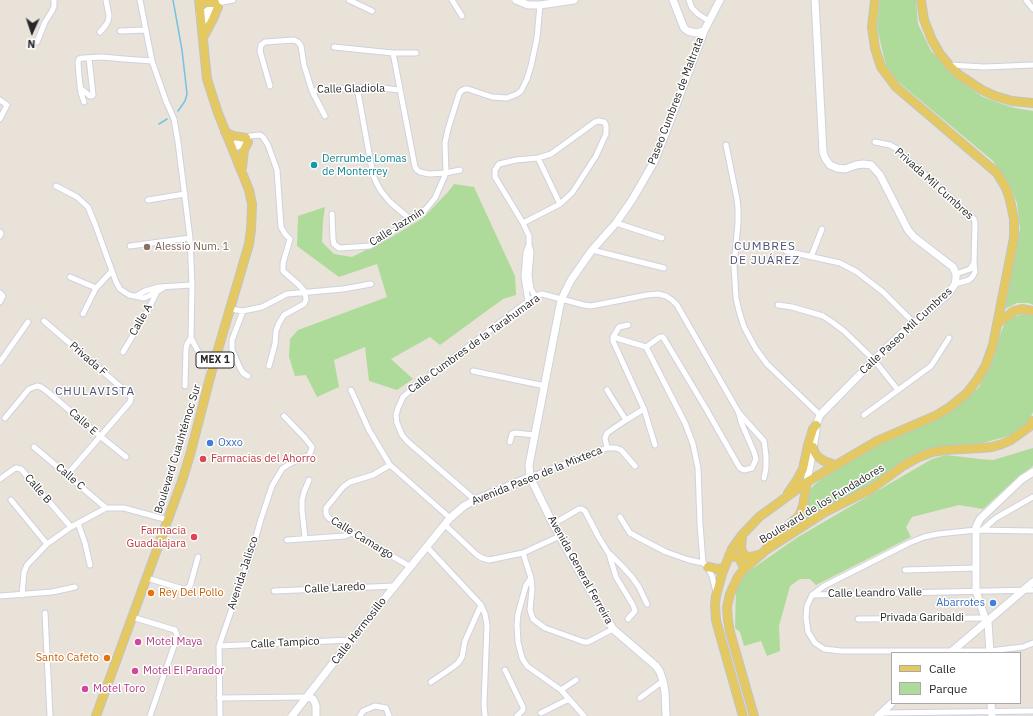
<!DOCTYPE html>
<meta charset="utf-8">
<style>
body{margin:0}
#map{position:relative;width:1033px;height:716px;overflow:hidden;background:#e8e2d9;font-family:"IBM Plex Sans",sans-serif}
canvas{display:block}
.legend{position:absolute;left:891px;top:652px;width:130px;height:52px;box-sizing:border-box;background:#fff;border:1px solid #a9a9a9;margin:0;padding:5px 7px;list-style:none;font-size:12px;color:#272727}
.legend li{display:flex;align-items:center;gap:8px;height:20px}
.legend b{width:20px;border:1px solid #a9a9a9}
.north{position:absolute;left:12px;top:12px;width:40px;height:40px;-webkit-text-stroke:3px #fff;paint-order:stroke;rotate:183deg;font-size:11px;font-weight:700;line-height:16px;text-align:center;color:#272727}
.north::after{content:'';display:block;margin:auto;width:14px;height:18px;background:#272727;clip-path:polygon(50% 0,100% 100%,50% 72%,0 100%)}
</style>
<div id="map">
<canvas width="1033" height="716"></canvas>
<ul class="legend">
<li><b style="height:5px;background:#e4c963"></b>Calle</li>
<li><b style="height:11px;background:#aedb99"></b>Parque</li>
</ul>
<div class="north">N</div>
</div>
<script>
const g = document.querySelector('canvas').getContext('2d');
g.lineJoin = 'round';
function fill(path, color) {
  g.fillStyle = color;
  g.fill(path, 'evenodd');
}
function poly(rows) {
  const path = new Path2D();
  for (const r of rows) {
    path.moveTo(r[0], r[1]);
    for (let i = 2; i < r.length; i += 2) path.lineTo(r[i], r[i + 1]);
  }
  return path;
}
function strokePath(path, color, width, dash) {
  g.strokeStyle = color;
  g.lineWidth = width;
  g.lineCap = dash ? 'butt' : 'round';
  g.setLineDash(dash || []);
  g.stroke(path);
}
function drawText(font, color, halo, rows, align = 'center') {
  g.font = font + ' "IBM Plex Sans",sans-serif';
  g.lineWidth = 3;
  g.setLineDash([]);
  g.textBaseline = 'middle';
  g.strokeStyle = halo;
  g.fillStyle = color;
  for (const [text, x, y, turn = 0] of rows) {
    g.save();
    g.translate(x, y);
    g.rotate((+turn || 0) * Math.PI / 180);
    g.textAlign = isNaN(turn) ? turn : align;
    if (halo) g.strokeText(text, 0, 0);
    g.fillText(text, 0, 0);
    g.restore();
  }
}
fill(poly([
 [880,0,916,0,918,24,931,51,959,80,981,96,996,102,1015,108,1033,111,1033,305,1029,303,1017,303,1005,309,1020,229,1017,203,1011,188,993,161,896,80,886,66,877,28],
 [454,184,474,187,515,276,516,295,503,299,440,345,430,337,391,359,413,379,397,390,369,381,365,347,334,360,339,387,317,397,306,375,295,376,289,357,290,339,298,330,387,297,377,264,339,277,297,246,298,216,325,207,323,221,322,242,334,254,352,257,392,237,423,218,448,192],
 [1023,314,1033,316,1033,412,1030,419,1019,431,1005,437,979,444,961,445,932,449,902,462,857,492,778,538,805,512,808,504,808,493,813,486,819,481,858,455,890,438,946,412,963,402,979,387,994,358,1001,332,1006,321,1016,316],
 [1033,448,1033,466,1019,476,983,509,959,505,912,517,906,527,911,537,816,585,810,579,800,579,790,586,779,626,780,651,767,656,761,641,744,646,740,632,735,628,736,589,746,573,798,537,932,459,946,455,980,459,993,460]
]), '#aedb99');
strokePath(poly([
 [173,0,182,50,187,94,185,101,178,111],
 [159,124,167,119]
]), '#73c3e3', 1.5);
const street = poly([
 [140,0,152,61,166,101,174,119,178,142,190,238,192,285,191,338,204,363,208,367,212,370],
 [349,0,372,11],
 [452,0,462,16],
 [689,0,692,8,698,14,709,21],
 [1026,0,1033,9],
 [217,3,233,0],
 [120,31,146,30],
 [100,32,106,25,108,21,109,16,106,0],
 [37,42,45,22,52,11,54,6,54,0],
 [334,47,393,53,416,53],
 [393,53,415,167,417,170,420,172,429,174,446,173,460,170],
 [950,65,984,67,1033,65],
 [270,86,260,51,261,45,265,42,294,40,298,42,301,46,304,65,312,91,325,116],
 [357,87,373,175,377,184,381,191,390,202,411,220],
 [80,88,90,96,92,96,93,95,89,58],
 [312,91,372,87,400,90],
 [0,100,7,105,0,119],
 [84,102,81,93,79,76,78,62,79,59,83,58,102,57,124,59,152,61],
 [875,142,890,145,897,149,974,219,975,223,974,263,975,272,973,276,969,280,955,284],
 [231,145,250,136,260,135,263,137,268,145,277,170,281,227,285,234,290,239,283,263,283,271,299,285,305,292,306,300,304,304,284,315,279,323,276,331,275,344,269,366],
 [726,145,737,199,738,208,738,223,734,266,736,298,739,311,744,327,756,349,767,364,820,415],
 [233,149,248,142],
 [538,158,560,204],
 [56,186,77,197,88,207,95,224,116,282,120,289,129,295,144,298,151,295,163,288],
 [148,200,185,194],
 [332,214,333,239,334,244,339,248,370,246,419,215,426,209,435,198,446,173,445,143,448,129,459,94,461,91,465,89,468,89,492,97,507,98,517,94,521,91,527,79,531,66,537,38,540,5],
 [523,223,560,204,572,193,596,156,606,134,606,125,604,122,599,121,595,122,551,154,538,158,516,160,499,164,495,170,495,177,523,223,529,236,529,245,531,252,529,275,531,289,535,296],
 [616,223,662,238],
 [0,232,1,233,0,236],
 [130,246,190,238],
 [592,250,664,268],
 [786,251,840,263,857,272,883,292,914,323],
 [811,257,822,229],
 [956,274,970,269,974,263],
 [70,277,96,288],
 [0,293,3,296,0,302],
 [136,296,145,291,159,287,192,285],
 [528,302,524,276,526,252,529,245],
 [778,305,792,307,823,316,832,322,844,331,874,360,898,390],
 [230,309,243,311,262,307,287,294,343,289,371,284],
 [243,311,232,340,232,350,240,368,243,373,248,376],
 [83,314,96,288,112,271],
 [44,321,130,395,131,398,130,402,67,475],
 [613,337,619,327,628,325],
 [646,347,660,337,663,337,705,407,737,463,740,468,744,470,752,468,756,459,754,452,741,422,739,414],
 [123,352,148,310,157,292],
 [0,362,28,322],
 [473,371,545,386],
 [185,386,186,348,187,344,191,338],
 [351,390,369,430,390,465,450,518],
 [607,390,610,395,626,420],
 [864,415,931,366,949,338],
 [5,418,29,389,37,386,41,387,49,393,100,436,126,457],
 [510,442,512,434,515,433,535,435],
 [655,445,651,432,644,409,613,341,613,337,646,347,685,423,693,444,698,468,700,524,703,563],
 [34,447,106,508],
 [607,448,605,438,607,433,626,420,644,409],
 [390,465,373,475,350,482,343,487,326,508,326,513,327,516,330,519,352,533,411,567],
 [530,477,607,448,616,448,621,450,635,466],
 [0,479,14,469,16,468,21,469,71,527],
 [11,500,47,544],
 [475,500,407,441,402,435,397,423,396,415,398,408,403,397,412,389,535,296,542,294,584,305,591,306,647,295,658,294,666,296,672,300,677,305,739,413,764,441,766,456,766,468,764,478],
 [620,517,630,533,641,539,666,552,689,560,703,563,708,567,712,576,716,592],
 [78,523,85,543,90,565],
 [444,524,477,555,482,558,489,560,523,553,560,536],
 [553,524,579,509,582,509,585,511,598,536,609,554,616,577,633,605,635,611,628,619],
 [982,530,996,518,1033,497],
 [1033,531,976,530,938,534,924,537,909,543,824,586,812,595,807,606,806,617,808,632,815,643,824,649,841,651,990,651,1023,647,1033,643],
 [305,538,302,510,302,500,304,492,309,480],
 [287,540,345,536,352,533],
 [427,547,481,605,485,614,487,625,484,705,485,716],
 [523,553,531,578,532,589,530,610,533,619,545,628,584,642,588,642,613,629],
 [610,554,622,566,632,577,639,587,647,604],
 [905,570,976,568],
 [147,578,183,589,186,589,190,586,198,557],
 [531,578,526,585,518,614,517,625,518,642,522,658,527,666,561,690,584,716],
 [274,591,395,586],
 [22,595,24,572,27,565,47,544,71,527,106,508,124,508,168,520],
 [812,595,1033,590],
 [0,596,52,592,75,587],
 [45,613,50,716],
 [132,617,175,630,177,635,176,640,150,716],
 [858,619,985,618],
 [219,646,351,640],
 [505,670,523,707,523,710,517,716],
 [431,682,453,667,458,663,462,657,465,641,481,605],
 [561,690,576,680],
 [219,698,308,697],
 [640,698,663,681],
 [541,713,569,699],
 [880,713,1033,711],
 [220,716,219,646,251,554,261,519,272,486,282,469,289,464,309,455,311,451,312,447,305,438,284,416],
 [360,716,363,711,375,706,386,708,389,716]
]);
const secondary = poly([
 [516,0,528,5,540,5,574,0],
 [673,0,684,28,688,31,696,33,704,31],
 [200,14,205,13,211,9,215,2],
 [201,22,210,16,215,11,219,3,219,0],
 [807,482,816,431,816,425,820,415,874,360,900,335,948,294,955,284,956,278,956,274,953,267,949,264,914,237,908,230,880,175,871,165,863,164,856,165,845,169,837,168,830,165,825,158,823,152,815,0],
 [950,653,1033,582],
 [990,653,988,622,985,618,976,591,976,527,980,519,1022,479,1033,472],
 [308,697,313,699,315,703,316,706,316,716],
 [991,703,992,716],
 [292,716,351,640,450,518,464,506,475,500,530,477],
 [666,716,665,692,663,681,660,672,656,666,613,629,579,571,553,524,530,477,529,465,561,300,571,280,592,250,616,223,632,200,654,162,666,132,704,31,720,0],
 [878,716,892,703]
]);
const primary = poly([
 [203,0,207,3,215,3],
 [921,0,924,20,932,40,940,54,949,65,959,75,982,90,995,96,1012,101,1033,103],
 [203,38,213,19,218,7],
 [225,132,233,136,246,138],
 [242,168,244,150,248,142],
 [997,324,1014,311,1022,309,1033,311],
 [813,447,814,451,817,456,824,461,835,465],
 [788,493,797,480,803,469,808,445,813,429,816,425],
 [742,536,741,549,744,555,746,556,750,557,758,555],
 [767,547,769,543,776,535,796,519,800,514,803,506,807,482],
 [729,556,737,557,740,559,744,569],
 [708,567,717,569,724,568],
 [96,716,182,481,190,455,212,370,249,244,251,230,252,204,249,190,218,113,207,79,199,0],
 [743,716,720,635,716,620,715,605,716,596,722,574,732,549,742,535,759,517,807,482,877,441,937,415,950,407,966,394,977,380,986,365,993,345,1014,238,1014,219,1010,200,1006,188,997,173,896,87,881,67,875,48,872,27,875,0],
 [754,716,730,632,728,620,727,607,730,594,738,577,744,569,766,550,825,512,871,489,903,466,919,457,932,452,945,450,981,448,992,447,1002,444,1011,440,1029,427,1033,421]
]);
strokePath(street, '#cfd1df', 7);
strokePath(secondary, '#cfd1df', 9);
strokePath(primary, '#c3c3c3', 10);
strokePath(street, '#fff', 5);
strokePath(secondary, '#fff', 7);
strokePath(primary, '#e4c963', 8);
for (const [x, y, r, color] of [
 [314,165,4,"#0f9aa8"],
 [147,247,4,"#8d6e63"],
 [210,443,4,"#3f7fe0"],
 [203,459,4,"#e0444e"],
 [194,537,4,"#e0444e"],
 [151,593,4,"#e8710a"],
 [993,603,4,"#3f7fe0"],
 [138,642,4,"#d1479c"],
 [107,658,4,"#e8710a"],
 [135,671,4,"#d1479c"],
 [85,689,4,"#d1479c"]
]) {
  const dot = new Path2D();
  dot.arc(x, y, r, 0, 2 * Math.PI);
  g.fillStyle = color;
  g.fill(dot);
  strokePath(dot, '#fff', 1.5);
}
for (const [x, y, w] of [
 [215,360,38]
]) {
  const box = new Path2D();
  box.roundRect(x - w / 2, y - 8, w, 16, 3);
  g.fillStyle = '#fff';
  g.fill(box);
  strokePath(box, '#272727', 1);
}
drawText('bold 10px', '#272727', null, [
 ["MEX 1",215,360]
]);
drawText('11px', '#272727', '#fff', [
 ["Calle Gladiola",351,89,-1],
 ["Paseo Cumbres de Maltrata",676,101,-69],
 ["Privada Mil Cumbres",934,184,42],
 ["Calle Jazmín",397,227,-32],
 ["Calle A",141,320,-60],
 ["Calle Paseo Mil Cumbres",906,331,-43],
 ["Calle Cumbres de la Tarahumara",474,344,-36],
 ["Privada F",88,359,41],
 ["Calle E",83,422,41],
 ["Boulevard Cuauhtémoc Sur",178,449,-73],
 ["Avenida Paseo de la Mixteca",537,476,-22],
 ["Calle C",70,477,41],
 ["Calle B",38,489,49],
 ["Boulevard de los Fundadores",822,504,-31],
 ["Calle Camargo",362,538,31],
 ["Avenida General Ferreira",580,570,61],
 ["Avenida Jalisco",243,573,-72],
 ["Calle Laredo",335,588,-3],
 ["Calle Leandro Valle",875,593,-1],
 ["Privada Garibaldi",922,618],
 ["Calle Hermosillo",359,631,-52],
 ["Calle Tampico",285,643,-3]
]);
drawText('11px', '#0d838f', '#fff', [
 ["Derrumbe Lomas",322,159],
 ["de Monterrey",322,172]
], 'left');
drawText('11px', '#785e54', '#fff', [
 ["Alessio Num. 1",155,247]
], 'left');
drawText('11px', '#366cbe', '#fff', [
 ["Oxxo",218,443],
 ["Abarrotes",985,603,"right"]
], 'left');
drawText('11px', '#be3a42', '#fff', [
 ["Farmacias del Ahorro",211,459],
 ["Farmacia",186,531,"right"],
 ["Guadalajara",186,544,"right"]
], 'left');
drawText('11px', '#c56008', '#fff', [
 ["Rey Del Pollo",159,593],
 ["Santo Cafeto",99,658,"right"]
], 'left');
drawText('11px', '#b23c85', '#fff', [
 ["Motel Maya",146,642],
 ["Motel El Parador",143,671],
 ["Motel Toro",93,689]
], 'left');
g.letterSpacing = '1px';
drawText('12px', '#4c5273', '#fff', [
 ["CUMBRES",765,247],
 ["DE JUÁREZ",765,261],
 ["CHULAVISTA",95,392]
]);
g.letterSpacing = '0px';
</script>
